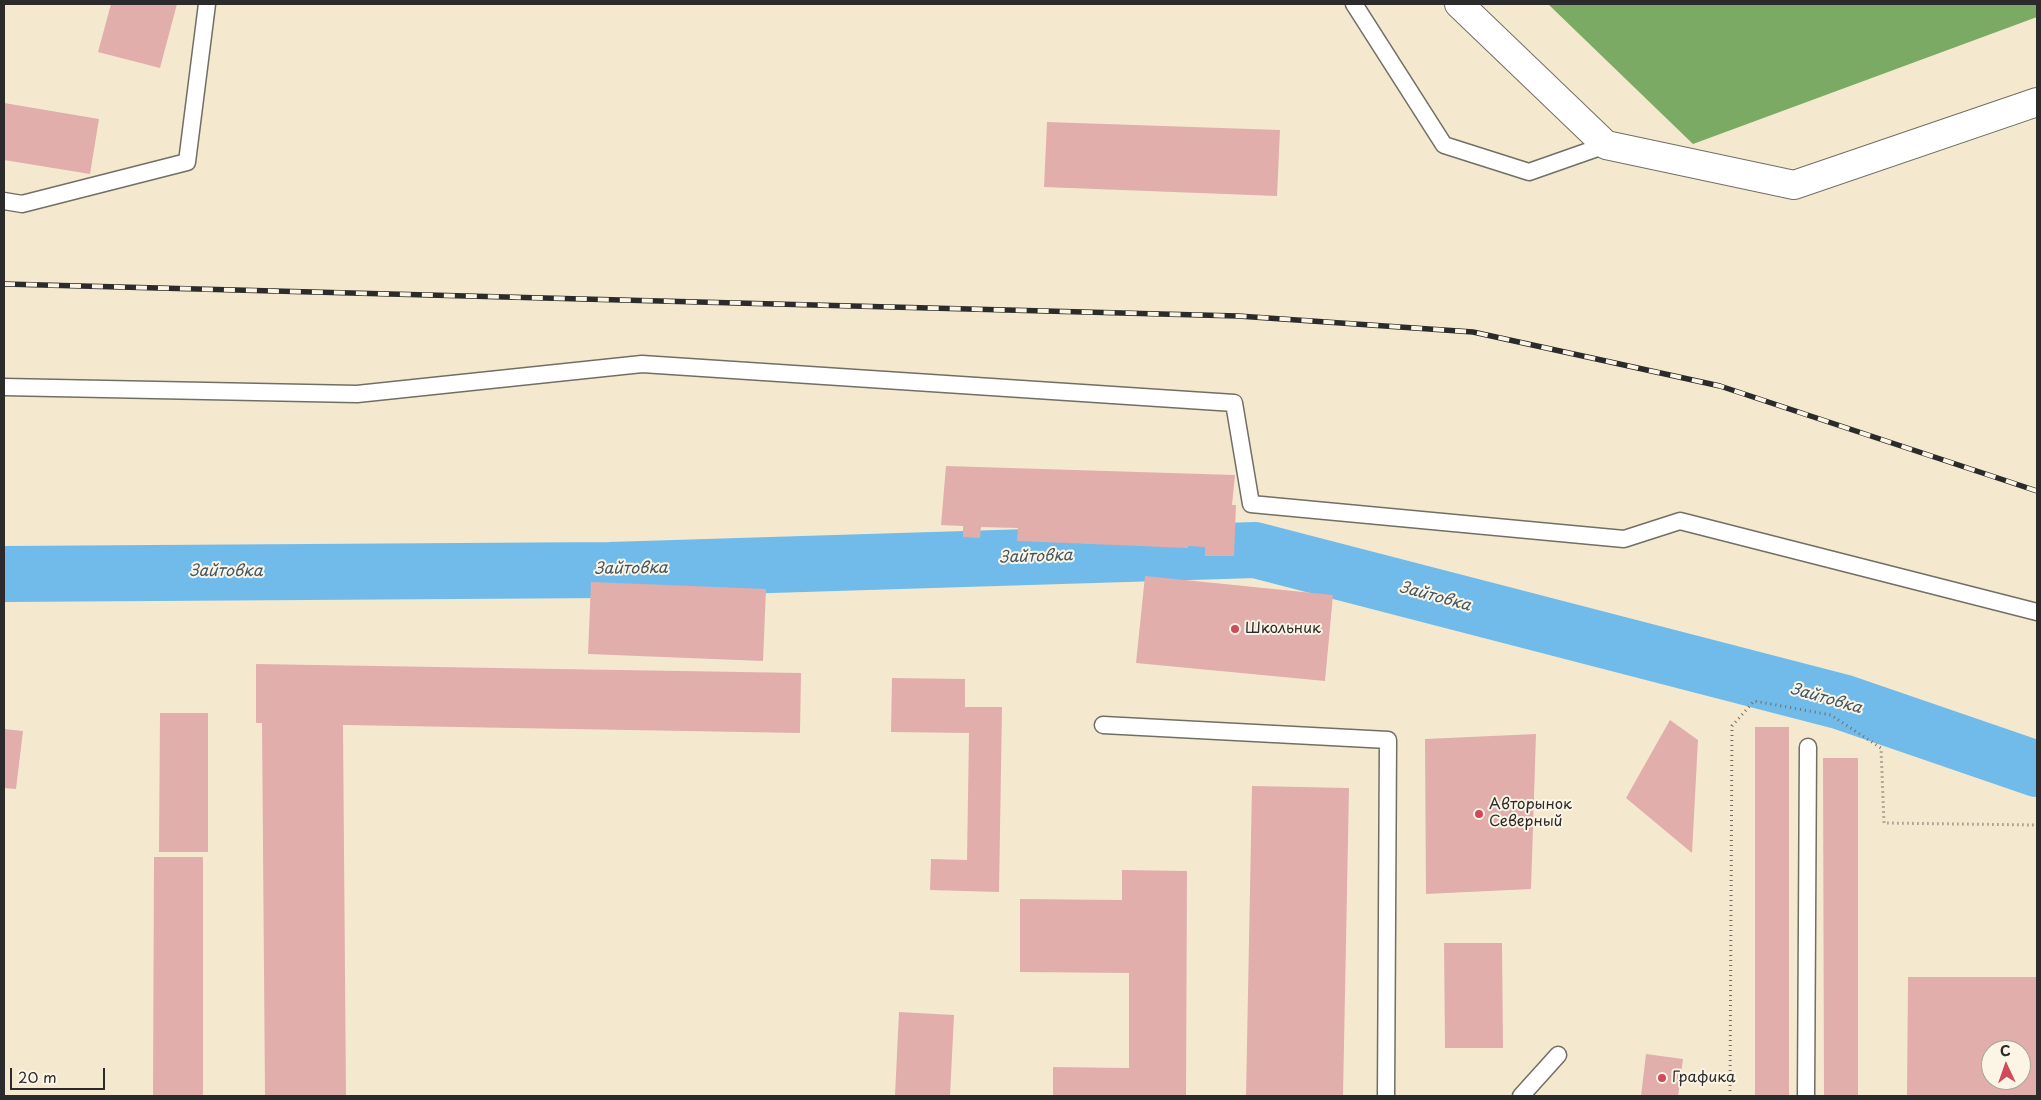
<!DOCTYPE html>
<meta charset="utf-8">
<style>
body{margin:0}
#map{position:relative;width:2041px;height:1100px;overflow:hidden;background:#f4e9cf;font-family:"Playpen Sans",sans-serif}
canvas{display:block}
.frame{position:absolute;inset:0;border:5px solid #2b2b2b;pointer-events:none}
.north{position:absolute;left:1981px;top:1040px;width:50px;height:50px;box-sizing:border-box;background:#fcf5e5;border:1px solid #a8a49b;border-radius:50%;rotate:357deg;font-size:14px;font-weight:700;line-height:20px;text-align:center;color:#2b2b2b}
.north::after{content:'';display:block;margin:auto;width:18px;height:22px;background:#d1495b;clip-path:polygon(50% 0,100% 100%,50% 72%,0 100%)}
.scale{position:absolute;left:10px;top:1068px;width:95px;height:22px;box-sizing:border-box;border:2px solid #2b2b2b;border-top:0;padding-left:6px;font-size:15px;line-height:18px;white-space:nowrap;color:#2b2b2b;-webkit-text-stroke:4px #fcf5e5;paint-order:stroke}
</style>
<div id="map">
<canvas width="2041" height="1100"></canvas>
<div class="frame"></div>
<div class="north">С</div>
<div class="scale">20 m</div>
</div>
<script>
const g = document.querySelector('canvas').getContext('2d');
g.lineJoin = 'round';
function fill(path, color) {
  g.fillStyle = color;
  g.fill(path, 'evenodd');
}
function poly(rows) {
  const path = new Path2D();
  for (const r of rows) {
    path.moveTo(r[0], r[1]);
    for (let i = 2; i < r.length; i += 2) path.lineTo(r[i], r[i + 1]);
  }
  return path;
}
function strokePath(path, color, width, dash) {
  g.strokeStyle = color;
  g.lineWidth = width;
  g.lineCap = dash ? 'butt' : 'round';
  g.setLineDash(dash || []);
  g.stroke(path);
}
function drawText(font, color, halo, rows, align = 'center') {
  g.font = font + ' "Playpen Sans",sans-serif';
  g.lineWidth = 4;
  g.setLineDash([]);
  g.textBaseline = 'middle';
  g.strokeStyle = halo;
  g.fillStyle = color;
  for (const [text, x, y, turn = 0] of rows) {
    g.save();
    g.translate(x, y);
    g.rotate((+turn || 0) * Math.PI / 180);
    g.textAlign = isNaN(turn) ? turn : align;
    if (halo) g.strokeText(text, 0, 0);
    g.fillText(text, 0, 0);
    g.restore();
  }
}
fill(poly([
 [1548,4,2037,4,2037,17,1693,144]
]), '#7aaa64');
strokePath(poly([
 [4,574,610,570,1255,550,1842,702,2037,769]
]), '#71bbea', 56);
fill(poly([
 [111,4,177,4,160,68,98,52],
 [4,103,99,119,90,174,4,160],
 [1047,122,1280,130,1277,196,1044,187],
 [946,466,1235,475,1232,505,1236,505,1234,556,1205,556,1205,547,1188,546,1188,548,1017,541,1018,528,981,527,980,538,963,537,963,526,941,525],
 [1145,576,1333,595,1325,681,1136,663],
 [591,582,766,589,763,661,588,654],
 [256,664,801,673,800,733,343,725,346,1096,265,1096,262,723,256,723],
 [892,678,965,679,965,707,1002,707,999,892,930,890,931,859,967,860,969,733,891,732],
 [160,713,208,713,208,852,159,852],
 [1670,720,1698,740,1692,853,1626,798],
 [1755,727,1789,727,1789,1096,1755,1096],
 [4,729,23,731,16,789,4,788],
 [1536,734,1531,889,1426,894,1425,739],
 [1823,758,1858,758,1858,1096,1824,1096],
 [1252,786,1349,788,1343,1096,1246,1096],
 [154,857,203,857,203,1096,153,1096],
 [1122,870,1187,871,1186,1096,1053,1096,1053,1067,1129,1068,1129,973,1020,972,1020,899,1122,900],
 [1444,943,1502,943,1503,1048,1445,1048],
 [1908,977,2037,977,2037,1096,1907,1096],
 [1991,1050,2021,1050,2021,1080,1991,1080],
 [899,1012,954,1015,950,1096,895,1096],
 [1646,1054,1683,1059,1678,1096,1641,1096]
]), '#e1aeac');
const service = poly([
 [1354,4,1444,145,1529,172,1606,145],
 [4,201,22,204,187,162,207,4],
 [4,387,357,394,642,364,1234,403,1251,504,1624,539,1680,521,2037,612],
 [1103,725,1388,740,1386,1096],
 [1521,1096,1558,1055],
 [1806,1096,1808,747]
]);
const minor = poly([
 [1459,4,1606,145,1794,185,2037,102]
]);
strokePath(service, '#716e64', 19);
strokePath(minor, '#716e64', 30);
strokePath(poly([
 [1730,1096,1732,726,1754,701,1831,715,1881,748,1884,823,2037,825]
]), '#716e64', 3, [1, 4]);
strokePath(service, '#fff', 16);
strokePath(minor, '#fff', 28);
const rail = poly([
 [4,284,1238,316,1473,332,1720,386,2037,491]
]);
strokePath(rail, '#2b2b2b', 5.5);
strokePath(rail, '#fcf5e5', 4, [11]);
for (const [x, y, r, color] of [
 [1235,629,5,"#d1495b"],
 [1479,814,5,"#d1495b"],
 [1662,1078,5,"#d1495b"]
]) {
  const dot = new Path2D();
  dot.arc(x, y, r, 0, 2 * Math.PI);
  g.fillStyle = color;
  g.fill(dot);
  strokePath(dot, '#fcf5e5', 2);
}
drawText('15px', '#2b2b2b', '#fcf5e5', [
 ["Школьник",1245,629],
 ["Авторынок",1489,805],
 ["Северный",1489,822],
 ["Графика",1672,1078]
], 'left');
drawText('italic 16px', '#405664', '#fcf5e5', [
 ["Зайтовка",1036,557,-2],
 ["Зайтовка",631,569,-1],
 ["Зайтовка",226,572],
 ["Зайтовка",1435,597,15],
 ["Зайтовка",1826,699,16]
]);
</script>
